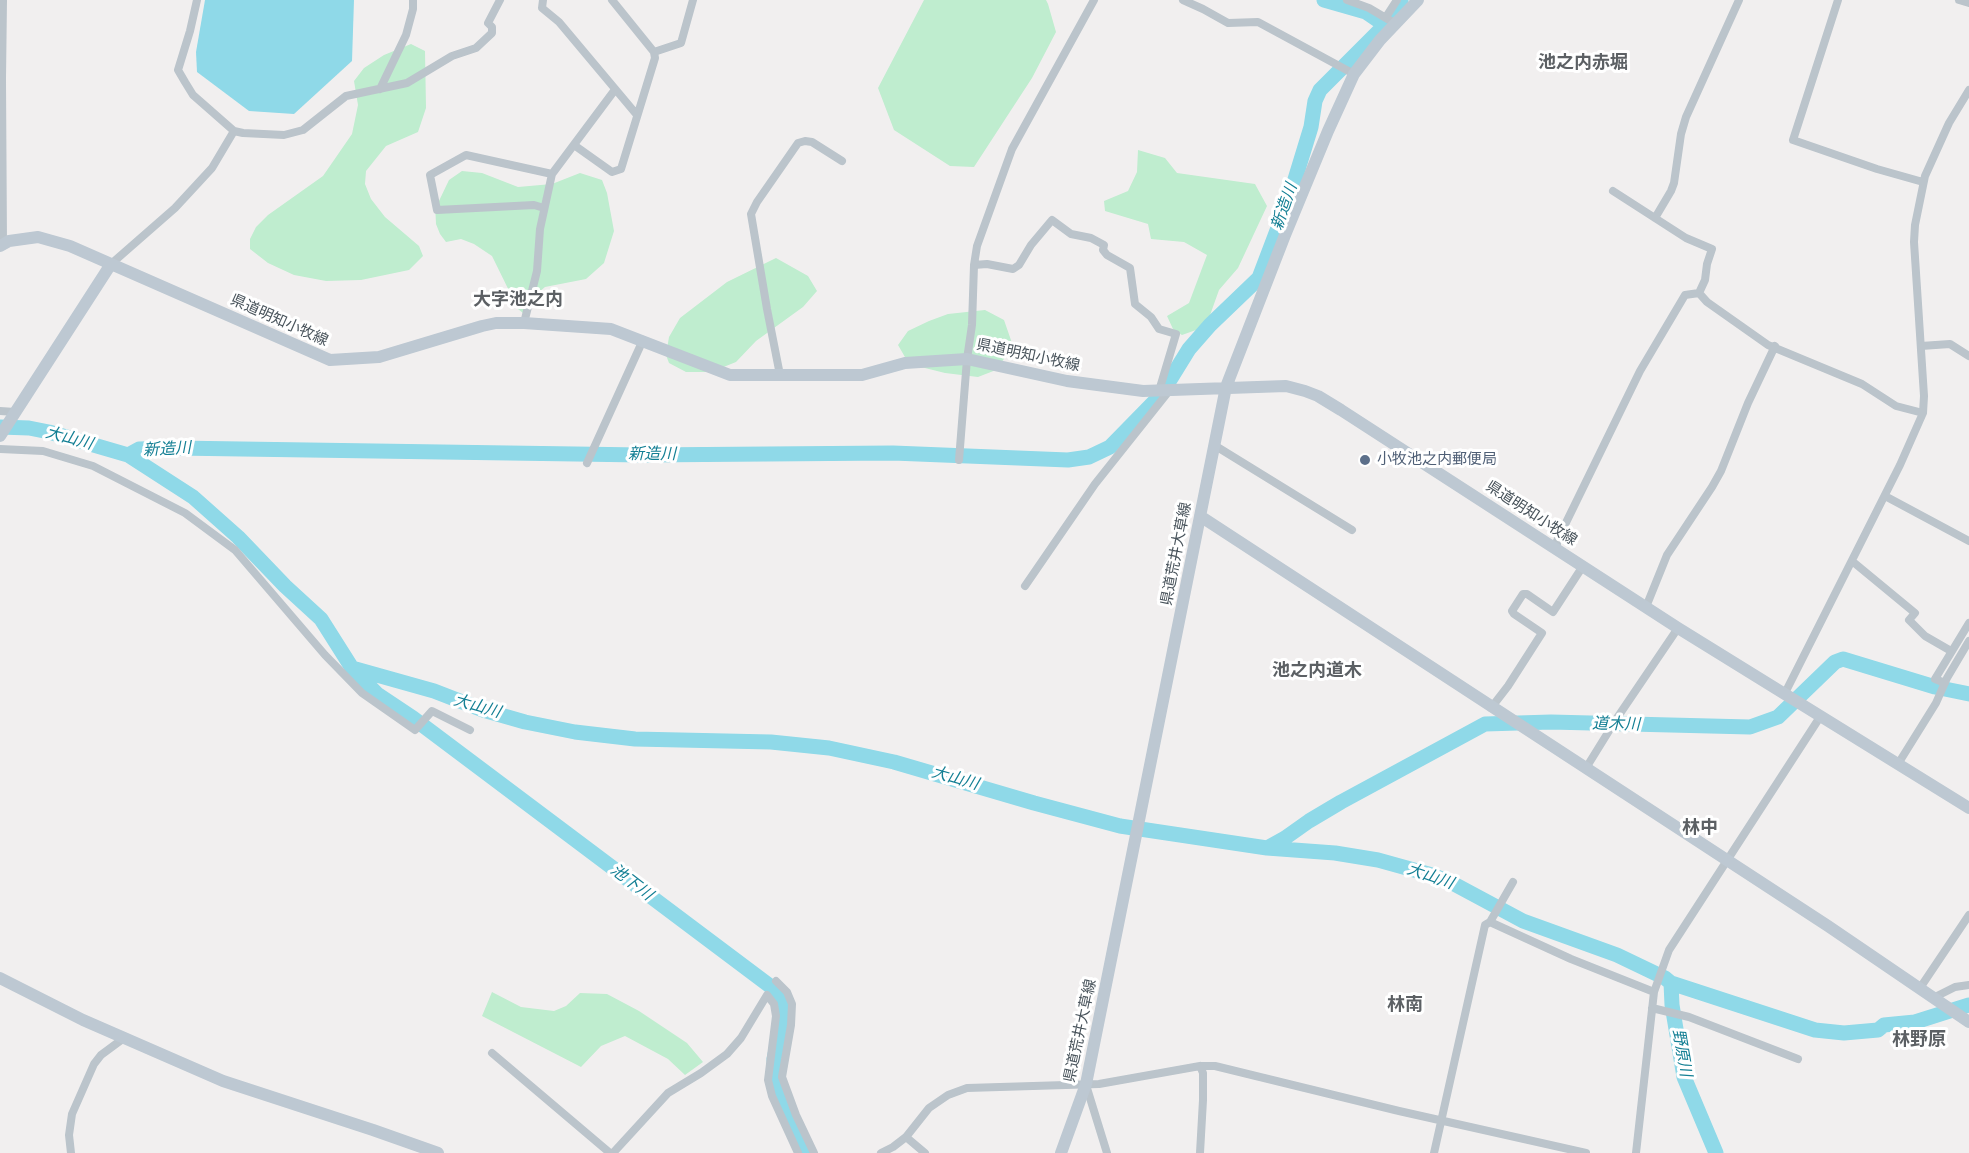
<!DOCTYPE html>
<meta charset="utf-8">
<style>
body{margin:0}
canvas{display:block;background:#f1efef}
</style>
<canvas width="1969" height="1153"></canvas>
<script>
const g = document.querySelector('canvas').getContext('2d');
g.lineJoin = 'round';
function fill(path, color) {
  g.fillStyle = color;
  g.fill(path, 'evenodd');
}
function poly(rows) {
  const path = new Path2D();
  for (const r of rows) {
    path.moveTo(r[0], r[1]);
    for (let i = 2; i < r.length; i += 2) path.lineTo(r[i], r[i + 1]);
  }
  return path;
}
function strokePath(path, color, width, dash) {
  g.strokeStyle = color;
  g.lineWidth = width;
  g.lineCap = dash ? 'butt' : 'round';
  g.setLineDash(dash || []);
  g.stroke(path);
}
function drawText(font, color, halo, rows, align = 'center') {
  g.font = font + ' Poppins,"Noto Sans JP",sans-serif';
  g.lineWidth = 6;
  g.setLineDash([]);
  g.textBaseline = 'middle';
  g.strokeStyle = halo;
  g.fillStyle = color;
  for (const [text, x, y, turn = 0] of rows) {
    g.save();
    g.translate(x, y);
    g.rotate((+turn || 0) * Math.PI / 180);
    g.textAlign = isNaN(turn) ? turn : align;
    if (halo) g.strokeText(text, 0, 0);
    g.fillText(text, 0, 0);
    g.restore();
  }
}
fill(poly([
 [924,0,1046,0,1048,4,1056,32,1032,78,974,167,950,166,894,130,878,88],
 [411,44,425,51,426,108,418,132,386,146,366,171,365,184,371,199,385,217,419,246,423,256,409,270,361,280,326,281,294,275,268,263,250,249,250,239,256,227,268,215,323,176,352,134,358,105,354,81,364,68,384,55],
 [1138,150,1165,158,1177,173,1255,184,1267,206,1238,268,1219,290,1209,318,1196,330,1182,335,1173,329,1167,316,1189,303,1207,255,1184,242,1151,239,1148,224,1105,211,1104,201,1128,191,1137,172],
 [462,171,482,173,518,187,552,184,580,173,602,180,607,193,614,231,604,263,586,279,545,287,532,298,523,313,518,309,492,256,474,244,461,239,446,242,440,234,436,224,435,203,438,203,449,180],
 [776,258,808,276,817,291,803,307,756,341,736,362,711,372,686,372,669,363,666,355,669,337,680,318,727,282],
 [985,310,1004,320,1013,346,996,370,978,377,945,373,909,364,898,345,908,331,929,321,948,314],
 [492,992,521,1007,554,1011,566,1006,580,993,607,994,639,1011,687,1043,703,1062,685,1075,668,1059,625,1036,601,1046,581,1067,482,1016]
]), '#bfedcf');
fill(poly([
 [205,0,354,0,352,61,294,114,249,111,197,72,196,52]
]), '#8fd9e8');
strokePath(poly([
 [1324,0,1366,12,1385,25],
 [1395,13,1401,0],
 [1168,383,1189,349,1210,325,1259,278,1289,199,1311,127,1315,101,1320,90,1385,25],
 [0,427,29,428,49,432,128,455,193,497,238,537,285,586,321,619,352,668,377,694,413,718,778,992,783,1001,784,1016,774,1059,775,1074,779,1093,808,1153],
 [128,455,139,449,175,448,642,455,893,453,1068,460,1089,457,1110,447,1156,400],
 [352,668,434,691,483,710,525,722,575,732,635,739,771,742,829,748,894,762,1034,803,1120,826,1267,848,1335,853,1378,860,1432,875,1454,884,1523,921,1617,955,1665,978,1671,983,1815,1030,1844,1033,1878,1030,1884,1025,1915,1022,1969,1005],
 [1267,848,1285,838,1309,821,1341,802,1485,724,1551,722,1750,727,1778,717,1835,662,1843,659,1935,687,1969,694],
 [1671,983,1672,1005,1684,1077,1716,1153]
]), '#8fd9e8', 15);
strokePath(poly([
 [197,0,190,31,178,70,185,82,193,95,234,131,243,133,284,135,303,130,346,96,407,83,452,56,476,48,492,33,492,27,488,23,500,0],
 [543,0,542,8,559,22,637,115],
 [1183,0,1203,9,1228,23,1258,22,1354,74],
 [1347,0,1369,8,1396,24],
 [1838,0,1793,140,1877,169,1923,182],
 [1959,0,1969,3],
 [1386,17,1397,0],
 [654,52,681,43,693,0],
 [380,89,406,35,413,9,413,0],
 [574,145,612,172,621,169,655,58,654,52,612,0],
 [1613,191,1686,238,1712,249,1707,264,1705,280,1699,293],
 [544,208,534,205,437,210,430,175,466,155,552,174],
 [1655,218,1671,191,1674,183,1681,134,1686,117,1739,0],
 [3,244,2,79,3,0],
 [111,264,175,208,212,168,234,131],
 [974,265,987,264,1013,269,1019,265,1031,245,1052,220,1071,234,1091,238,1104,245,1103,250,1107,255,1130,268,1135,304,1151,317,1159,329,1176,334,1159,391],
 [1699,293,1707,302,1768,345,1862,384,1896,406,1923,413],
 [524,323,537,271,540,229,552,174,614,91],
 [1921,346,1950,344,1969,356],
 [780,375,767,309,751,214,757,202,798,143,805,141,812,142,842,161],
 [0,411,15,412],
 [1214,445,1352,530],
 [0,449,43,451,93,466,185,513,235,550,325,655,362,693,415,730,432,711,470,730],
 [959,460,967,359,972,325,974,265,977,246,1012,149,1094,0],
 [587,463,643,340],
 [1885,496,1969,541],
 [1557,549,1557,541,1640,371,1685,295,1699,293],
 [1852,561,1915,613,1909,620,1925,636,1951,651],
 [1025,586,1095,484,1169,391],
 [1646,607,1667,555,1712,487,1721,471,1748,403,1775,346],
 [1945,683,1935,679,1969,623],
 [1784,695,1900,465,1923,413,1924,396,1914,242,1915,225,1925,176,1949,123,1969,90],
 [1491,708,1508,686,1542,633,1514,614,1512,611,1523,594,1527,594,1553,612,1583,566],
 [1898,764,1936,703,1947,678,1969,641],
 [1586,768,1617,718,1678,628],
 [1490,922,1571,959,1654,992],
 [776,981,787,992,792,1004,791,1025,782,1077,796,1115,814,1153],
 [1920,988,1969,915],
 [1933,998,1955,987,1969,985],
 [1652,1008,1689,1017,1798,1059],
 [492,1053,610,1153],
 [1086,1085,1107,1153],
 [906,1137,925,1153],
 [71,1153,69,1135,72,1114,94,1064,101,1055,124,1038],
 [613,1153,668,1093,701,1073,727,1054,741,1038,767,995,774,1004,776,1016,768,1080,772,1096,798,1153],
 [881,1153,893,1147,906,1137,929,1108,948,1095,967,1088,1099,1084,1200,1066,1215,1066,1399,1111,1586,1153],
 [1200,1153,1203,1100,1203,1073,1200,1066],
 [1434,1153,1485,925,1490,922,1513,882],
 [1636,1153,1654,992,1669,950,1820,717]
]), '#bbc4cb', 8);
strokePath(poly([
 [0,246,9,241,38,237,70,246,330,360,379,357,482,326,496,323,524,323,611,329,730,375,862,375,905,363,967,359,1067,381,1143,391,1286,386,1305,391,1318,396,1341,410,1678,628,1969,808],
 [0,436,111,264],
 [1200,516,1828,926,1969,1022],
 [0,978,83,1020,223,1081,373,1130,438,1153],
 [1061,1153,1086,1084,1226,387,1285,235,1328,131,1354,74,1380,40,1418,0]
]), '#bdc8d2', 12);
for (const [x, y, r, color] of [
 [1365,460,6,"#5c6f8a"]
]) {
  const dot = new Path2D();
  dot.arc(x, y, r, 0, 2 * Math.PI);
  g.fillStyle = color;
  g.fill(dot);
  strokePath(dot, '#fff', 2);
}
drawText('15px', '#48535b', '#fff', [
 ["県道明知小牧線",279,321,24],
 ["県道明知小牧線",1028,356,12],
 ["県道明知小牧線",1531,514,33],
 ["県道荒井大草線",1177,554,-79],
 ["県道荒井大草線",1081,1031,-78]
]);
drawText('15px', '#4e5e75', '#fff', [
 ["小牧池之内郵便局",1377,460]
], 'left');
drawText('italic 16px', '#137f94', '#fff', [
 ["新造川",1285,207,-71],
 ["大山川",69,439,15],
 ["新造川",167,450,-3],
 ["新造川",652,455],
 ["大山川",477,707,16],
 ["道木川",1616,725,1],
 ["大山川",955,779,16],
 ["大山川",1430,877,19],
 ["池下川",631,883,37],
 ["野原川",1681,1053,80]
]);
drawText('bold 18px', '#5c6064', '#fff', [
 ["池之内赤堀",1583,63],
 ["大字池之内",518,300],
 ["池之内道木",1317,671],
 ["林中",1700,828],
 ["林南",1405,1005],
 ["林野原",1919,1040]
]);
</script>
